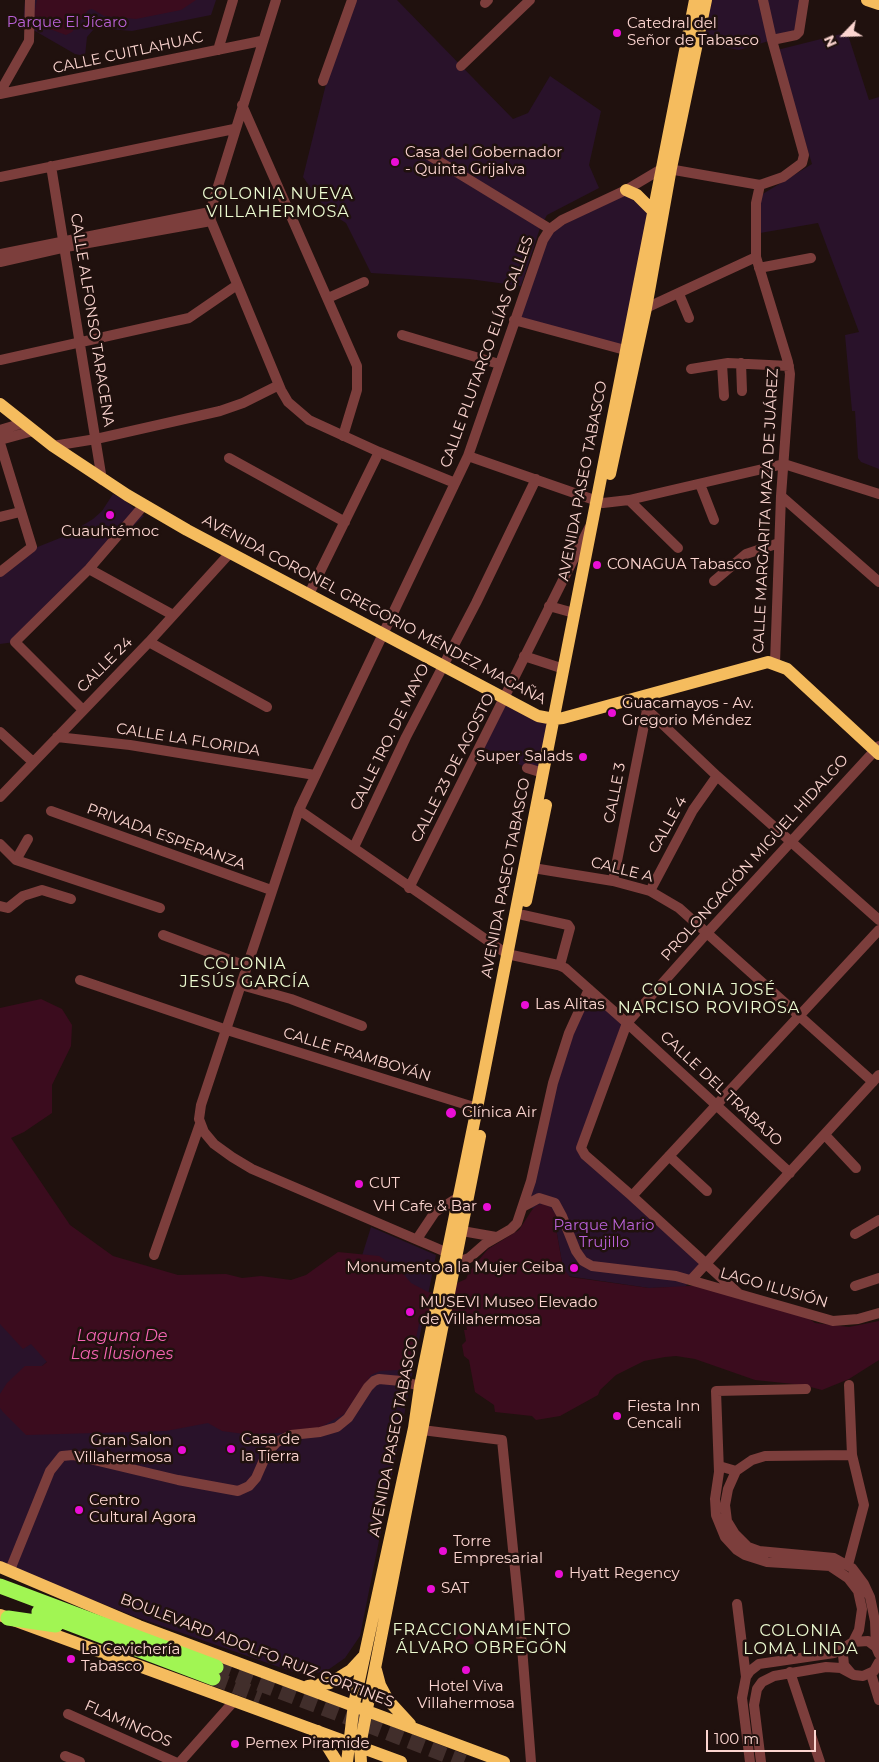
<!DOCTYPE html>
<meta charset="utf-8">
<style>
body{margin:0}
#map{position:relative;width:879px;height:1762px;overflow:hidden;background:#20110e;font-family:Montserrat,sans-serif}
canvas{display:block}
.north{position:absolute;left:819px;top:10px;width:50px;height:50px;-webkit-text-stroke:4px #20110e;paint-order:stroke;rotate:246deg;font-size:14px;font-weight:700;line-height:20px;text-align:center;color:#fcd5d0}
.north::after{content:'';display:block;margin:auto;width:18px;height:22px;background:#fcd5d0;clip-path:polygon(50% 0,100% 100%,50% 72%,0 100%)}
.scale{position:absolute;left:706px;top:1730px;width:110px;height:22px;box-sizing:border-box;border:2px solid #fcd5d0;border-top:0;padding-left:6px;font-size:15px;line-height:18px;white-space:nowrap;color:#fcd5d0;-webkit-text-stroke:4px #20110e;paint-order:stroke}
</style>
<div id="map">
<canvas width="879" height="1762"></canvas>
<div class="north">N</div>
<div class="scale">100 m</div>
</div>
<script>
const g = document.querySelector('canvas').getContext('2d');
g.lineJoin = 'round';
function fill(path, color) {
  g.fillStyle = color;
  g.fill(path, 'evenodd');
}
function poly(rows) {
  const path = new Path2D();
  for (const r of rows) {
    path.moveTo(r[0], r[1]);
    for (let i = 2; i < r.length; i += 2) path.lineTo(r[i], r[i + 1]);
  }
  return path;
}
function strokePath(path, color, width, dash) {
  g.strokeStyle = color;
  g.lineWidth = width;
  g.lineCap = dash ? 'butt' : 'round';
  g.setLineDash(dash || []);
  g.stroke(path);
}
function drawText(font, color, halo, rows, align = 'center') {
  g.font = font + ' Montserrat,sans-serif';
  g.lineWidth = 5;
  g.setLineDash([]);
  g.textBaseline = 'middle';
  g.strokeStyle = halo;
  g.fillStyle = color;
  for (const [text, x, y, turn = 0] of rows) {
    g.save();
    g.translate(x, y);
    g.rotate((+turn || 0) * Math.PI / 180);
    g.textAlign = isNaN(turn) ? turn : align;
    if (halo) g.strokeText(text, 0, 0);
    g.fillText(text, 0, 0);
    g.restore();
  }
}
fill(poly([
 [25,0,216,0,211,15,201,17,132,31,97,28,93,30,87,37,85,56,75,54,23,24],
 [355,0,397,0,513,119,528,113,550,76,601,111,589,165,599,188,547,215,540,228,521,286,469,279,371,273,346,223,327,211,303,177,326,84],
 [706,0,804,0,800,28,772,40,739,50,697,42],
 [845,33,846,37,849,38,869,100,879,97,879,469,861,462,858,458,855,411,852,411,845,335,859,332,818,223,760,233,761,195,812,164,777,50],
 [626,190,654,212,625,350,514,320,547,234],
 [113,494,123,499,144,516,77,579,15,642,0,644,0,572,30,550,65,536,93,519,102,511],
 [505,698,553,727,543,773,527,768,480,746],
 [589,989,627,1023,581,1148,707,1263,685,1287,649,1288,567,1276,563,1268,555,1223,534,1209,524,1206,553,1083],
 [371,1227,436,1255,360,1636,345,1658,325,1672,299,1674,136,1617,0,1563,0,1407,8,1416,18,1420,361,1259],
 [0,1318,36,1344,50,1359,0,1403]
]), '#29122a');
fill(poly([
 [37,0,196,0,181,10,136,19,104,16,92,9,88,10,72,32,66,35,39,25,34,15],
 [41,999,62,1009,72,1025,71,1046,52,1085,52,1113,24,1132,11,1138,70,1225,113,1256,178,1275,226,1274,242,1278,261,1276,291,1280,306,1275,338,1252,379,1256,400,1270,411,1283,428,1292,435,1293,466,1279,469,1272,488,1249,519,1230,532,1210,537,1205,544,1204,551,1208,557,1217,555,1223,563,1268,570,1277,649,1288,709,1285,795,1308,815,1323,849,1327,879,1321,879,1360,849,1379,822,1390,803,1385,755,1380,695,1359,676,1356,665,1357,644,1361,616,1375,600,1390,598,1395,560,1416,536,1420,532,1416,495,1412,494,1405,475,1392,469,1360,464,1356,462,1345,466,1341,464,1330,467,1330,466,1324,420,1318,411,1364,398,1370,380,1371,371,1375,344,1414,312,1432,244,1434,222,1431,208,1423,166,1431,26,1435,3,1412,0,1408,0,1394,7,1383,25,1366,42,1366,47,1362,31,1344,23,1349,0,1324,0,1008],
 [471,1621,474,1644,457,1646,453,1623]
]), '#3b0c1e');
strokePath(poly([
 [216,1667,464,1762],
 [213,1678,261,1696]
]), '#412e2b', 15, [15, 8]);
strokePath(poly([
 [276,0,210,212,211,221,281,390,288,402,309,420,379,452,455,483],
 [763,0,772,40],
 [485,3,488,0],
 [218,50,233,0],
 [461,66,530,0],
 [323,81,352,0],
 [0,92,29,41,30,0],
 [0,94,261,41],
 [242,105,357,366,357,390,343,436],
 [427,154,550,229],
 [51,166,102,480],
 [0,177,234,129],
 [760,185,756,203,756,257,788,362,790,374,781,496,775,663],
 [0,254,210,212],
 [0,262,66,247,211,221],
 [759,268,811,258],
 [679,294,689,318],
 [328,298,364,282],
 [646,308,756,257],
 [514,320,625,350],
 [402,335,499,364],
 [0,360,189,318,237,285],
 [741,363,742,391],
 [722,364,724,396],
 [691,369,728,363,789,366],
 [0,430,23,423],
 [0,440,33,431],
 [0,443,32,547,0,572],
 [53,446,96,439,220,411,243,403,279,385],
 [468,456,603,503,629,500,784,464,879,494],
 [229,458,345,522],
 [700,484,714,520],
 [781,496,879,582],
 [629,500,678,548],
 [0,517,20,512],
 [89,569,173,615],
 [714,581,746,554,779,543],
 [309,594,379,452],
 [549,606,574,613],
 [149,642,267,707],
 [524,656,564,669],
 [635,698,717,776,879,920],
 [82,709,15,642,89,569,144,505],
 [0,732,33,762],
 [57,737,130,745,315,775],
 [527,768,543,773],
 [0,797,149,642,230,553],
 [299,810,507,954,558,965,565,968,627,1023,790,1173],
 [51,811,271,890],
 [0,844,16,860,160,908],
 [354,847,406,737,476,603,536,479],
 [16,860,28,839],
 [533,868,613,881,650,891,679,908,873,1082],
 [613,881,647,710],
 [409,888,589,528],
 [650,891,693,810,717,776],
 [0,906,8,908,23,896,42,890,71,899],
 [523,915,568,925,570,928,560,965],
 [163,935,246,966],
 [80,980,227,1030,477,1108],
 [241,985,291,999,362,1026],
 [825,1135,856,1168],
 [669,1156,707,1191],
 [632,1196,879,930],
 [524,1206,539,1198,555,1203,562,1216,576,1251,583,1261,592,1266,676,1276,833,1321,858,1319,879,1313],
 [462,1231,496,1237],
 [855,1234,879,1220],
 [417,1239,435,1212,459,1197],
 [448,1253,252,1169,232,1157,214,1144,204,1132,199,1119,201,1105,299,810,468,456,543,240,550,229,562,220,626,190,663,168,760,185,783,177,802,163,804,155,772,40,796,35,799,32,804,0],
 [154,1255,200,1124],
 [456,1263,469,1258,485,1244,511,1229,517,1223,531,1181,553,1083,569,1033,589,989],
 [691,1280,879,1075],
 [855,1286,879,1278],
 [739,1294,632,1196,585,1155,581,1148,627,1023,707,933,879,746],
 [806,1389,716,1391,719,1472,715,1499,716,1515,725,1537,737,1550,745,1555,767,1562,830,1566,848,1578,858,1591,862,1609,859,1630,853,1642],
 [414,1429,502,1440,519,1609,531,1762],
 [719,1466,736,1471,752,1460,765,1456,852,1455],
 [736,1471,728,1489,725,1505,727,1521,735,1534,748,1547,759,1551,834,1558,852,1568,864,1584,870,1597,875,1621,876,1647],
 [848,1565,864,1505,852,1455,849,1385],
 [10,1570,50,1471,62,1456,73,1455,178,1480,238,1491,249,1486,256,1478,267,1453,277,1442,291,1435,320,1432,337,1427,348,1418,368,1387,374,1381,379,1379,401,1381,420,1386],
 [737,1604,746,1677],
 [790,1672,820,1762],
 [850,1672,844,1665,843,1655,847,1646,853,1642,868,1641,876,1647,879,1654],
 [871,1674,879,1700],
 [68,1714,175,1762],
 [65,1756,80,1762],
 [180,1762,235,1700],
 [750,1762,742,1698,746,1677,750,1671,759,1664,834,1653,847,1646],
 [761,1762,754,1705,757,1689,762,1682,774,1676,826,1667,841,1668,854,1675,863,1676,874,1671,879,1662]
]), '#7c3e3c', 10);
strokePath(poly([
 [867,0,879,4],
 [626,190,637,195,654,212],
 [0,404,53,446,127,495,187,530,538,716,554,719,563,718,768,662,787,669,879,754],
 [610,474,646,308,671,168,706,0],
 [526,901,546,805],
 [0,1567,139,1626,504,1762],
 [0,1615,401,1762],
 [376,1670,380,1685,388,1700,410,1724],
 [308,1686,330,1683,351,1670,363,1657],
 [318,1731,337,1762],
 [347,1762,354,1704,414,1428,420,1386,477,1108,695,0],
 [361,1762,360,1746,367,1709,480,1136]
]), '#f5bc5e', 12);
strokePath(poly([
 [0,1586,216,1667],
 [39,1612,213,1678],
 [8,1618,56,1625]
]), '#a1f553', 15);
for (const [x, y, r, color] of [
 [617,33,5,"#ea0ed6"],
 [395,162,5,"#ea0ed6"],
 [110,515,5,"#ea0ed6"],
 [597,565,5,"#ea0ed6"],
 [612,713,5,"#ea0ed6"],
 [583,757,5,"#ea0ed6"],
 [525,1005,5,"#ea0ed6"],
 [451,1113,6,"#ea0ed6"],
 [359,1184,5,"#ea0ed6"],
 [487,1207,5,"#ea0ed6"],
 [574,1268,5,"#ea0ed6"],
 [410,1312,5,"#ea0ed6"],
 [617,1416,5,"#ea0ed6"],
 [231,1449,5,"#ea0ed6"],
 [182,1450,5,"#ea0ed6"],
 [79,1510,5,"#ea0ed6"],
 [443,1551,5,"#ea0ed6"],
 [559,1574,5,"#ea0ed6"],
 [431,1589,5,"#ea0ed6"],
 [71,1659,5,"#ea0ed6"],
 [466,1670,5,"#ea0ed6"],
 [235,1744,5,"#ea0ed6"]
]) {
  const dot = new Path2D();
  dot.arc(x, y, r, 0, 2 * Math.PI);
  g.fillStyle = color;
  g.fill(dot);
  strokePath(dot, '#20110e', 2);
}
drawText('15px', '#b961d7', '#20110e', [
 ["Parque El Jícaro",67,23],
 ["Parque Mario",604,1226],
 ["Trujillo",604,1243]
]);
drawText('15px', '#fcd5d0', '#20110e', [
 ["Catedral del",627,24],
 ["Señor de Tabasco",627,41],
 ["Casa del Gobernador",405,153],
 ["- Quinta Grijalva",405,170],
 ["Cuauhtémoc",110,532,"center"],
 ["CONAGUA Tabasco",607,565],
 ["Guacamayos - Av.",622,704],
 ["Gregorio Méndez",622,721],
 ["Super Salads",573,757,"right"],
 ["Las Alitas",535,1005],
 ["Clínica Air",462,1113],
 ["CUT",369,1184],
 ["VH Cafe & Bar",477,1207,"right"],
 ["Monumento a la Mujer Ceiba",564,1268,"right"],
 ["MUSEVI Museo Elevado",420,1303],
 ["de Villahermosa",420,1320],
 ["Fiesta Inn",627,1407],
 ["Cencali",627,1424],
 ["Casa de",241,1440],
 ["la Tierra",241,1457],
 ["Gran Salon",172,1441,"right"],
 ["Villahermosa",172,1458,"right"],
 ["Centro",89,1501],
 ["Cultural Agora",89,1518],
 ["Torre",453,1542],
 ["Empresarial",453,1559],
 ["Hyatt Regency",569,1574],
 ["SAT",441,1589],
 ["La Cevichería",81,1650],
 ["Tabasco",81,1667],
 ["Hotel Viva",466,1687,"center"],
 ["Villahermosa",466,1704,"center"],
 ["Pemex Piramide",245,1744]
], 'left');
drawText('15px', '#fcd5d0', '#20110e', [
 ["CALLE CUITLAHUAC",128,53,-12],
 ["CALLE ALFONSO TARACENA",92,320,81],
 ["CALLE PLUTARCO ELÍAS CALLES",487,352,-70],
 ["AVENIDA PASEO TABASCO",583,481,-79],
 ["CALLE MARGARITA MAZA DE JUÁREZ",766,511,-87],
 ["AVENIDA CORONEL GREGORIO MÉNDEZ MAGAÑA",374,610,28],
 ["CALLE 24",105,665,-45],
 ["CALLE 1RO. DE MAYO",390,737,-64],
 ["CALLE LA FLORIDA",188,740,9],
 ["CALLE 23 DE AGOSTO",453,768,-63],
 ["CALLE 3",615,793,-79],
 ["CALLE 4",668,825,-61],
 ["PRIVADA ESPERANZA",166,837,20],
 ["PROLONGACIÓN MIGUEL HIDALGO",755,858,-48],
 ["CALLE A",622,870,14],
 ["AVENIDA PASEO TABASCO",506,878,-79],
 ["CALLE FRAMBOYÁN",357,1055,17],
 ["CALLE DEL TRABAJO",721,1089,43],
 ["LAGO ILUSIÓN",774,1288,16],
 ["AVENIDA PASEO TABASCO",394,1437,-79],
 ["BOULEVARD ADOLFO RUIZ CORTINES",257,1651,21],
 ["FLAMINGOS",128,1724,24]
]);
g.letterSpacing = '1px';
drawText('16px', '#edfcd2', '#20110e', [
 ["COLONIA NUEVA",278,194],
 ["VILLAHERMOSA",278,212],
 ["COLONIA",245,964],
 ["JESÚS GARCÍA",245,982],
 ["COLONIA JOSÉ",709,990],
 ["NARCISO ROVIROSA",709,1008],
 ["FRACCIONAMIENTO",482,1630],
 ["ÁLVARO OBREGÓN",482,1648],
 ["COLONIA",801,1631],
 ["LOMA LINDA",801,1649]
]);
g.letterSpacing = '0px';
drawText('italic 16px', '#f665b4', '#20110e', [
 ["Laguna De",122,1336],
 ["Las Ilusiones",122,1354]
]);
</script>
